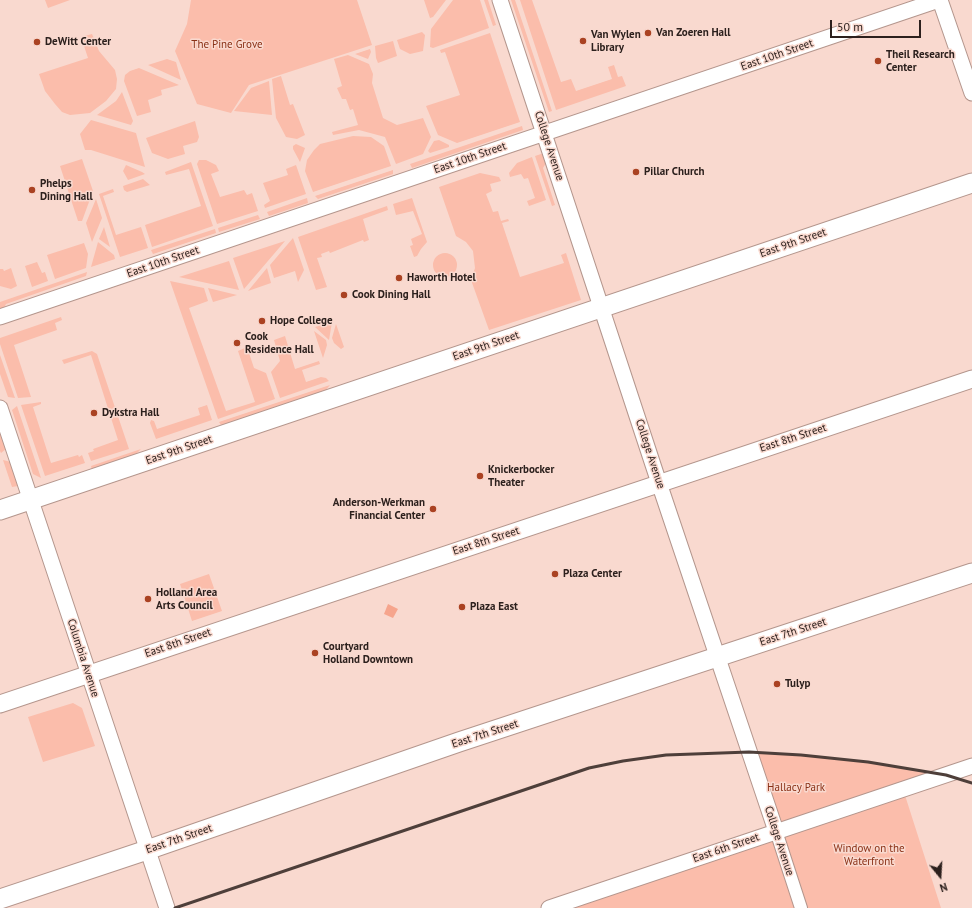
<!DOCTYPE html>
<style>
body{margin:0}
#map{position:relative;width:972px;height:908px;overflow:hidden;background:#f9d9cf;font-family:"PT Sans",sans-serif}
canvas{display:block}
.north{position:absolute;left:920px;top:856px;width:40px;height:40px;-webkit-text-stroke:3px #f9d9cf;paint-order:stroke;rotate:162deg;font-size:11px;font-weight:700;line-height:16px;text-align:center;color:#2c201d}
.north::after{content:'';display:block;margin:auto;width:14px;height:18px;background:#2c201d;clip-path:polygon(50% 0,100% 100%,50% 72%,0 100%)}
.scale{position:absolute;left:830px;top:20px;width:91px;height:18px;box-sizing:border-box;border:2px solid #2c201d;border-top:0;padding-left:5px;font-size:12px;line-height:14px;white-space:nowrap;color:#2c201d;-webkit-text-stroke:3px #f9d9cf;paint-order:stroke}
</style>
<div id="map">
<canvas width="972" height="908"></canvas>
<div class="north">N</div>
<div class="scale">50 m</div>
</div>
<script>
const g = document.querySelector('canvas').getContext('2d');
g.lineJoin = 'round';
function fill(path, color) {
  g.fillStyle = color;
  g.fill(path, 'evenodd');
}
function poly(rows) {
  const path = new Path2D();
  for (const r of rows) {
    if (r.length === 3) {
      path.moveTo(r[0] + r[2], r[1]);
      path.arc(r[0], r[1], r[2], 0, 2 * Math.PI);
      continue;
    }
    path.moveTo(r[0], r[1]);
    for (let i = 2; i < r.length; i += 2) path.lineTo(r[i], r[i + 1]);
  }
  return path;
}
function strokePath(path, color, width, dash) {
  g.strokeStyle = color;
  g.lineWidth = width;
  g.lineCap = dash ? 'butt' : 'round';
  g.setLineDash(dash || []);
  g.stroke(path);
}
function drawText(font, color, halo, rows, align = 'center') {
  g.font = font + ' "PT Sans",sans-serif';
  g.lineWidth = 3;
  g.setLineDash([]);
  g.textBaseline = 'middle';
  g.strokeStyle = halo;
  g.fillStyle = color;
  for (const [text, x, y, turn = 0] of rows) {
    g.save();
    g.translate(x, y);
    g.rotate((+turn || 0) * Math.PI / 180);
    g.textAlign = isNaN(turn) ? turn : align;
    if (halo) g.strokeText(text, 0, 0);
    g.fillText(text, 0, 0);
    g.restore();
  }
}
fill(poly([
 [45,0,70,0,48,8],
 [191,0,357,0,372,45,249,85,231,113,197,104,175,51,187,24],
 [424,0,446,0,433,17,430,18],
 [453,0,480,0,489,28,433,48,430,47,431,29],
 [484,0,488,0,496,25,493,26],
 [511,0,515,0,552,111,549,112],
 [520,0,532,0,561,82,571,79,576,91,612,79,608,67,614,65,618,77,622,76,626,86,556,110],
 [422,32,425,35,423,51,410,54,400,49,397,40],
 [490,33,520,122,457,143,438,135,426,106,460,95,445,52,441,53,440,50],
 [92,34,99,51,115,70,117,79,116,89,106,101,90,113,70,115,62,112,55,104,45,91,39,74,88,58,81,37],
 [393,41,397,56,378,63,376,58,375,46],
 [370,49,371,52,368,59,355,54],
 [348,55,369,64,373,74,372,83,383,118,397,125,423,118,431,137,423,154,396,164,385,137,359,130,333,135,332,132,358,125,353,109,350,110,346,99,342,99,337,88,342,86,334,59],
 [167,59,176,62,181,80,148,65],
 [139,68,179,85,161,90,162,95,148,100,151,112,137,116,124,81,125,75,130,71],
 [281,76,290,105,293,104,305,135,297,139,286,137,276,118,272,79],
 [269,81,272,115,234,111,251,88],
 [122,92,133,121,131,125,97,115,116,101],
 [91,120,136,133,145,167,91,150,85,150,80,134],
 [195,121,199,137,197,142,183,146,185,154,168,159,152,153,146,138],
 [522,126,523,130,412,168,410,164],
 [353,136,371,137,384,146,391,166,313,192,305,171,307,160,314,150,320,144],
 [439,140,449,145,449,147,430,153,428,151,434,141],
 [296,144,305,148,300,162,293,149,293,146],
 [541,154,543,154,546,163,543,168,555,205,552,206,535,156],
 [532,157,546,200,529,206,527,201,535,198,528,178,524,179,521,174,510,177,509,173,517,163],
 [82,159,93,191,82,221,78,221,60,166],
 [199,160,206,160,216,165,219,171,211,174,220,197,244,190,247,195,252,193,258,211,217,224,197,164],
 [191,162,213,226,152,247,145,225,201,206,189,169,166,175,165,172],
 [126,165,142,172,145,174,128,180,123,171],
 [296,165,306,194,265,208,264,205,270,201,263,183,288,175,286,169],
 [393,170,393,174,318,199,315,196],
 [480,173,499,177,501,181,490,184,492,191,486,194,493,212,498,211,501,221,508,219,509,221,502,223,520,277,564,263,561,255,566,253,581,300,489,330,471,280,475,268,473,251,466,242,456,236,439,187],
 [143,179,150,185,127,192,124,190,123,186],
 [113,189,114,192,103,196,116,235,141,227,148,248,120,257,99,194],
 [307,198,308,203,269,216,267,212],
 [412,198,427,242,421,249,417,256,414,257,410,246,413,245,411,239,422,234,413,211,396,215,393,204],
 [96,199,102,218,92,242,86,223],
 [387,206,388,210,363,219,369,240,364,242,363,240,330,253,329,251,321,254,322,257,317,258,327,287,316,290,298,237],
 [258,215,260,219,219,232,218,228],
 [104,227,110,247,99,239],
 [215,229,216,233,153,254,151,250],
 [293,238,304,270,298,282,295,271,274,278,270,265],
 [285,241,244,289,233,258],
 [98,242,114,255,115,259,91,267],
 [84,243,88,254,86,268,55,279,47,255],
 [445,265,12],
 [229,261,239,290,179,277],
 [37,262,42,273,45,272,48,281,32,287,25,266],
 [11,268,17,286,11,289,0,286,0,269,3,269,4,271],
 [267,268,271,283,248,291],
 [87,272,86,276,6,304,4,308,0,310,0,302],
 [170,281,204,288,208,301,189,308,226,411,255,402,238,351,247,347,254,368,266,373,275,399,218,419],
 [208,288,237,295,213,302],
 [61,317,62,320,55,323,57,330,14,345,31,397,18,398,0,344,0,338],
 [332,322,329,340,315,327],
 [336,324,344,347,341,349,334,343,332,338],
 [314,331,326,340,327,345,323,358],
 [285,336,295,369,319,361,320,364,302,370,306,382,321,377,326,378,329,381,280,398,271,372,280,361,274,340],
 [92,351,97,354,129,449,91,461,88,453,94,451,93,449,118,440,91,355,64,364,62,360],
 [0,355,15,398,8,397,0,374],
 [330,385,325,391,221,425,219,422],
 [41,402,41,404,33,407,51,463,78,455,79,457,82,455,85,463,45,476,21,405],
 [207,405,212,420,156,439,150,423,151,420,154,421,157,429,200,415,198,408],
 [17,406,41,478,33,474,12,410],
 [0,432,6,449,1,453,0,451],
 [141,449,135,455,92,470,91,466],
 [3,460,11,462,18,486,12,487],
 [209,574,222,611,192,621,180,584],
 [73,703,82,708,95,746,43,762,28,717],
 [749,752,801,755,868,762,941,775,776,829],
 [903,789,941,908,549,908]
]), '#fbbdab');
fill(poly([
 [388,604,398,609,393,618,384,614]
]), '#f6a58d');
const minor = poly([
 [776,831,801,908]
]);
const tertiary = poly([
 [500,0,659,483,776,831],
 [940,0,972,93],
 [0,317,939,0],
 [0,408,167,908],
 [549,908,972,766]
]);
const secondary = poly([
 [0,704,972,379]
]);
const primary = poly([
 [0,510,972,183],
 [0,899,147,850,459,742,972,573]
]);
strokePath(minor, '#b4968d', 14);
strokePath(tertiary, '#b4968d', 17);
strokePath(secondary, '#b4968d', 19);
strokePath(primary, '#b4968d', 21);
strokePath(minor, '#fff', 12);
strokePath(tertiary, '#fff', 15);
strokePath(secondary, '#fff', 17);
strokePath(primary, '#fff', 19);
strokePath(poly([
 [175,908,589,768,623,761,666,755,749,752,801,755,868,762,946,775,972,783]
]), '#4e3f3a', 3);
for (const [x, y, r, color] of [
 [648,33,4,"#aa4222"],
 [583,41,4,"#aa4222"],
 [37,42,4,"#aa4222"],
 [878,61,4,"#aa4222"],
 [636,172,4,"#aa4222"],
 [32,190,4,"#aa4222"],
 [399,278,4,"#aa4222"],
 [344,295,4,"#aa4222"],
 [262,321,4,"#aa4222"],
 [237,343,4,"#aa4222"],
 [94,413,4,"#aa4222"],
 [480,476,4,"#aa4222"],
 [433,509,4,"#aa4222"],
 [555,574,4,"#aa4222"],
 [148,599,4,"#aa4222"],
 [462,607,4,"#aa4222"],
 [315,653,4,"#aa4222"],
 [777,684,4,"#aa4222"]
]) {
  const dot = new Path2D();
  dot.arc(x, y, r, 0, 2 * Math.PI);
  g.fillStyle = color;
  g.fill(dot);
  strokePath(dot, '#f9d9cf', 1.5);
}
drawText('bold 11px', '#2c201d', '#f9d9cf', [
 ["Van Zoeren Hall",656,33],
 ["Van Wylen",591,35],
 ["Library",591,48],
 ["DeWitt Center",45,42],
 ["Theil Research",886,55],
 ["Center",886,68],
 ["Pillar Church",644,172],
 ["Phelps",40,184],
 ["Dining Hall",40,197],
 ["Haworth Hotel",407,278],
 ["Cook Dining Hall",352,295],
 ["Hope College",270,321],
 ["Cook",245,337],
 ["Residence Hall",245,350],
 ["Dykstra Hall",102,413],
 ["Knickerbocker",488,470],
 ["Theater",488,483],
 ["Anderson-Werkman",425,503,"right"],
 ["Financial Center",425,516,"right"],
 ["Plaza Center",563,574],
 ["Holland Area",156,593],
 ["Arts Council",156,606],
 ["Plaza East",470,607],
 ["Courtyard",323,647],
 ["Holland Downtown",323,660],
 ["Tulyp",785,684]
], 'left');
drawText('11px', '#8a3116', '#f9d9cf', [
 ["The Pine Grove",227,45],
 ["Hallacy Park",796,788],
 ["Window on the",869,849],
 ["Waterfront",869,862]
]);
drawText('11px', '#2c201d', '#f9d9cf', [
 ["East 10th Street",777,55,-19],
 ["College Avenue",549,146,72],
 ["East 10th Street",470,158,-19],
 ["East 9th Street",793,243,-19],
 ["East 10th Street",163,262,-19],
 ["East 9th Street",486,346,-19],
 ["East 8th Street",793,438,-18],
 ["East 9th Street",179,450,-19],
 ["College Avenue",650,454,72],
 ["East 8th Street",486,541,-18],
 ["East 7th Street",793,632,-18],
 ["East 8th Street",178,643,-19],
 ["Columbia Avenue",83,658,72],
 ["East 7th Street",485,734,-18],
 ["East 7th Street",179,839,-19],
 ["College Avenue",779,841,72],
 ["East 6th Street",726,848,-19]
]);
</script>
